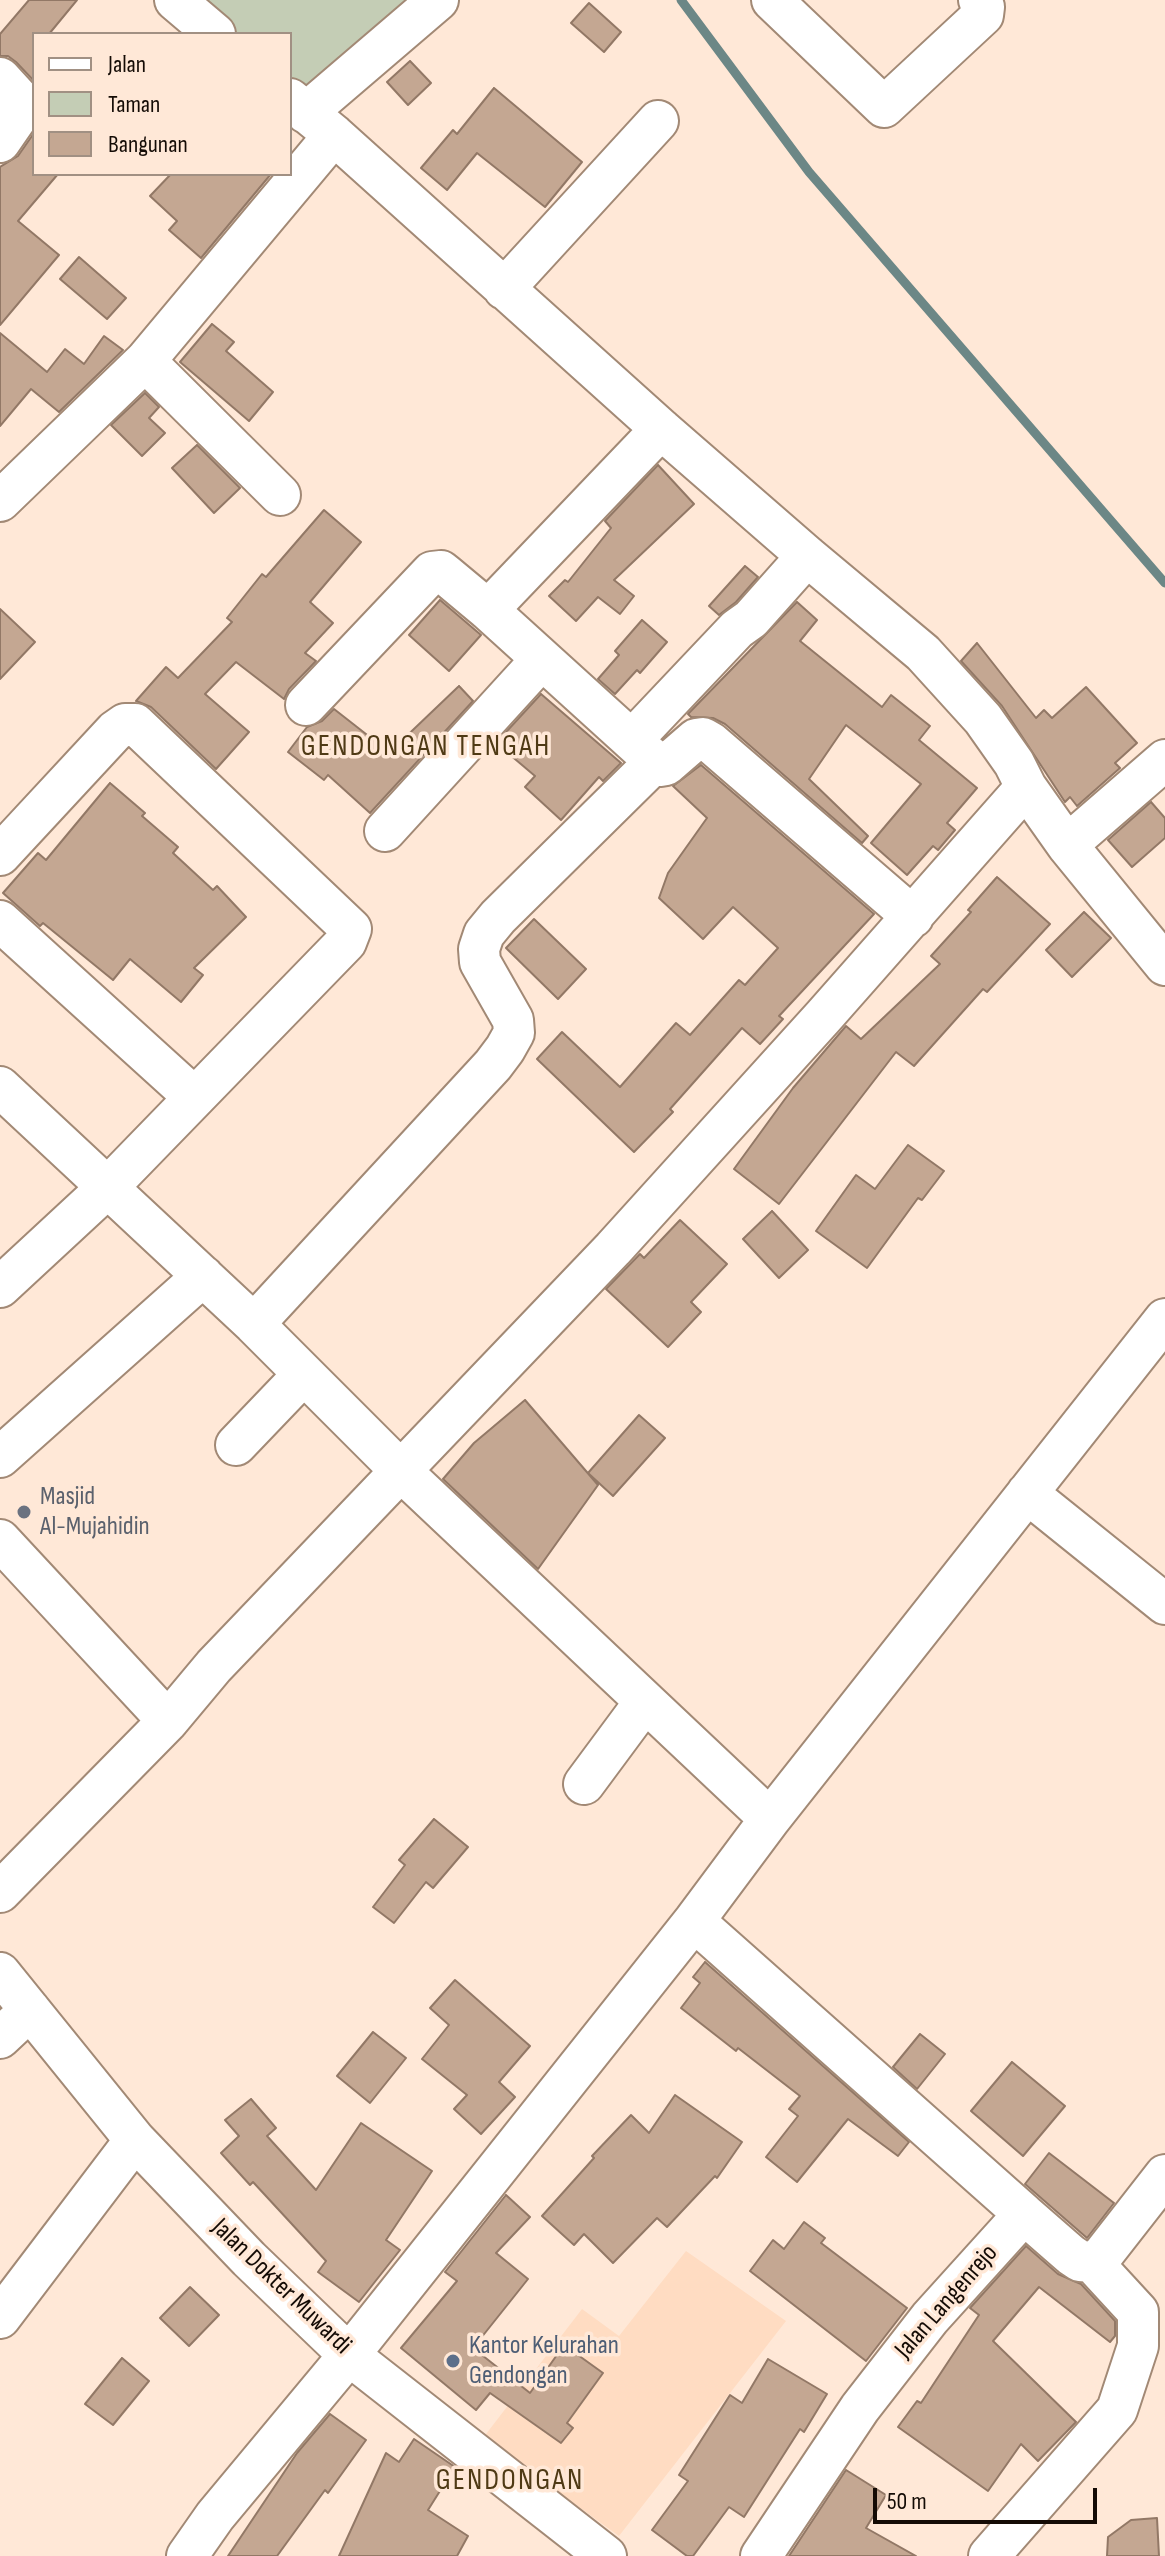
<!DOCTYPE html>
<style>
body{margin:0}
#map{position:relative;width:1165px;height:2556px;overflow:hidden;background:#ffe8d7;font-family:"Sofia Sans Condensed",sans-serif}
canvas{display:block}
.legend{position:absolute;left:32px;top:32px;width:260px;height:144px;box-sizing:border-box;background:#ffe8d7;border:2px solid #a19083;margin:0;padding:10px 14px;list-style:none;font-size:24px;color:#140b05}
.legend li{display:flex;align-items:center;gap:16px;height:40px}
.legend b{width:40px;border:2px solid #a19083}
.scale{position:absolute;left:873px;top:2488px;width:224px;height:36px;box-sizing:border-box;border:4px solid #140b05;border-top:0;padding-left:10px;font-size:24px;line-height:28px;white-space:nowrap;color:#140b05;-webkit-text-stroke:6px #ffe8d7;paint-order:stroke}
</style>
<div id="map">
<canvas width="1165" height="2556"></canvas>
<ul class="legend">
<li><b style="height:10px;background:#fff"></b>Jalan</li>
<li><b style="height:22px;background:#c4cdb5"></b>Taman</li>
<li><b style="height:22px;background:#c4a792"></b>Bangunan</li>
</ul>
<div class="scale">50 m</div>
</div>
<script>
const g = document.querySelector('canvas').getContext('2d');
g.lineJoin = 'round';
function fill(path, color) {
  g.fillStyle = color;
  g.fill(path, 'evenodd');
}
function poly(rows) {
  const path = new Path2D();
  for (const r of rows) {
    path.moveTo(r[0], r[1]);
    for (let i = 2; i < r.length; i += 2) path.lineTo(r[i], r[i + 1]);
  }
  return path;
}
function strokePath(path, color, width, dash) {
  g.strokeStyle = color;
  g.lineWidth = width;
  g.lineCap = dash ? 'butt' : 'round';
  g.setLineDash(dash || []);
  g.stroke(path);
}
function drawText(font, color, halo, rows, align = 'center') {
  g.font = font + ' "Sofia Sans Condensed",sans-serif';
  g.lineWidth = 7;
  g.setLineDash([]);
  g.textBaseline = 'middle';
  g.strokeStyle = halo;
  g.fillStyle = color;
  for (const [text, x, y, turn = 0] of rows) {
    g.save();
    g.translate(x, y);
    g.rotate((+turn || 0) * Math.PI / 180);
    g.textAlign = isNaN(turn) ? turn : align;
    if (halo) g.strokeText(text, 0, 0);
    g.fillText(text, 0, 0);
    g.restore();
  }
}
fill(poly([
 [686,2251,786,2321,619,2536,483,2438,582,2309,619,2336]
]), '#ffdcc2');
fill(poly([
 [190,0,418,0,303,97,290,85,290,34,230,34]
]), '#c4cdb5');
strokePath(poly([
 [681,0,809,172,1165,583]
]), '#6c8786', 9);
const building = poly([
 [29,0,77,0,49,34,34,34,34,81,16,62,8,56,0,56,0,34,29,0],
 [589,3,621,32,604,52,571,23,589,3],
 [410,61,431,83,408,105,387,82,410,61],
 [494,88,582,162,545,207,477,153,447,190,421,168,453,130,457,134,494,88],
 [34,133,34,174,58,174,18,221,59,255,0,325,0,167,18,156,34,133],
 [171,174,271,174,201,258,169,230,177,221,150,196,171,174],
 [79,257,126,298,107,319,60,279,79,257],
 [212,324,234,342,226,351,273,392,249,421,180,362,212,324],
 [0,333,47,372,65,349,84,364,104,336,123,350,59,412,31,389,0,426,0,333],
 [145,393,159,407,149,418,165,433,142,456,111,425,145,393],
 [197,445,240,488,214,513,172,468,197,445],
 [658,465,694,504,614,580,634,596,620,614,598,597,576,621,549,596,565,580,568,582,611,528,605,521,658,465],
 [324,510,361,542,310,602,333,623,305,653,316,661,289,689,284,699,236,662,205,694,249,732,216,769,151,707,136,701,166,667,178,678,232,622,227,618,262,574,266,577,324,510],
 [745,566,758,577,736,602,719,615,709,606,745,566],
 [440,600,481,635,449,671,409,635,440,600],
 [797,602,817,620,800,641,882,707,891,695,930,726,919,740,977,788,947,823,955,830,938,850,933,846,907,875,871,843,921,784,846,725,809,779,868,836,862,843,725,724,713,718,691,717,688,714,797,602],
 [0,609,35,642,0,679,0,609],
 [642,620,667,642,640,673,637,670,615,694,598,679,619,655,615,651,642,620],
 [977,643,1036,718,1044,710,1052,718,1086,687,1137,743,1115,763,1120,768,1077,806,1070,797,1065,802,1002,706,961,661,977,643],
 [459,686,473,701,370,813,328,775,324,780,288,752,307,727,322,721,334,709,380,745,385,739,394,748,459,686],
 [541,694,621,763,603,781,599,777,561,820,525,787,535,776,496,743,541,694],
 [701,765,874,914,779,1016,783,1019,760,1044,742,1028,670,1109,673,1112,634,1152,537,1059,562,1032,620,1087,676,1023,690,1035,739,980,745,985,778,948,733,907,703,939,659,898,668,873,707,818,673,786,701,765],
 [110,783,145,813,142,816,178,847,173,853,213,890,217,886,246,917,194,968,203,975,181,1002,130,959,113,980,43,923,40,926,3,893,38,853,46,860,110,783],
 [1151,802,1165,818,1165,838,1132,867,1108,840,1151,802],
 [997,877,1050,924,987,992,983,989,914,1066,896,1052,779,1204,734,1169,793,1088,846,1026,861,1039,940,964,931,956,971,912,968,910,997,877],
 [1084,912,1111,938,1072,977,1046,950,1084,912],
 [534,919,586,969,558,999,506,948,534,919],
 [908,1145,944,1171,922,1200,918,1198,867,1268,816,1231,856,1175,875,1189,908,1145],
 [772,1211,808,1250,779,1278,743,1239,772,1211],
 [680,1220,727,1264,691,1302,701,1312,668,1347,606,1289,640,1254,644,1258,680,1220],
 [525,1400,598,1485,538,1569,443,1479,474,1443,525,1400],
 [639,1415,665,1438,613,1496,588,1473,639,1415],
 [434,1819,468,1847,433,1888,426,1882,394,1923,373,1907,405,1865,399,1860,434,1819],
 [705,1962,909,2142,898,2156,848,2119,797,2182,766,2157,798,2116,789,2109,800,2096,738,2048,736,2051,681,2008,700,1983,693,1977,705,1962],
 [455,1980,530,2046,499,2082,515,2097,481,2134,454,2109,467,2095,422,2059,449,2025,430,2008,455,1980],
 [373,2032,406,2058,370,2103,337,2076,373,2032],
 [920,2034,945,2054,917,2089,893,2067,920,2034],
 [1012,2062,1065,2106,1023,2156,971,2111,1012,2062],
 [675,2095,742,2142,717,2178,715,2176,667,2227,657,2218,613,2263,584,2234,574,2245,542,2216,594,2158,592,2156,631,2115,649,2133,675,2095],
 [251,2099,276,2128,267,2136,316,2190,361,2123,432,2171,386,2240,400,2250,359,2302,318,2272,326,2261,253,2182,250,2185,221,2153,239,2136,225,2120,251,2099],
 [1049,2153,1114,2203,1087,2238,1025,2184,1049,2153],
 [506,2195,530,2217,496,2253,528,2279,473,2348,530,2393,564,2345,603,2373,567,2423,573,2428,561,2443,490,2393,476,2410,401,2348,457,2281,445,2272,506,2195],
 [804,2222,825,2238,821,2243,907,2308,866,2361,750,2271,773,2240,784,2249,804,2222],
 [1026,2246,1058,2274,1081,2284,1115,2321,1115,2336,1110,2342,1039,2287,993,2341,1076,2422,1038,2461,1021,2444,988,2491,898,2427,917,2401,921,2403,979,2315,970,2308,1026,2246],
 [190,2287,219,2315,189,2346,160,2318,190,2287],
 [122,2358,149,2381,113,2425,85,2404,122,2358],
 [768,2359,827,2394,804,2432,800,2429,744,2517,729,2507,693,2556,687,2556,652,2530,688,2481,679,2475,730,2395,742,2403,768,2359],
 [330,2414,366,2440,328,2493,325,2490,277,2556,228,2556,297,2453,330,2414],
 [414,2439,455,2467,428,2510,468,2536,457,2556,339,2556,386,2453,399,2462,414,2439],
 [846,2470,886,2495,866,2528,916,2556,789,2556,846,2470],
 [1157,2518,1159,2556,1107,2556,1108,2537,1131,2520,1157,2518]
]);
fill(building, '#c4a792');
strokePath(building, '#927866', 2);
const minor = poly([
 [175,0,215,34],
 [772,0,884,107,983,15,984,7,979,0],
 [0,78,21,101,20,113,0,142],
 [290,99,334,135,661,429,807,556,923,653,983,719,1014,763,1026,787],
 [306,113,438,0],
 [504,289,658,121],
 [145,361,280,495],
 [661,429,488,610,660,766,666,765,696,739,703,738,710,742,913,917],
 [0,501,145,361,334,135],
 [306,705,432,572,441,571,446,575,488,610],
 [632,740,737,629,751,619,807,556],
 [385,831,541,660],
 [1067,845,1165,760],
 [0,855,115,731,125,724,135,724,351,929,346,942,108,1187,0,1287],
 [0,921,194,1097],
 [0,1087,254,1324,401,1471,770,1819],
 [254,1324,493,1065,505,1049,514,1033,513,1020,480,962,479,949,484,934,498,917,655,762],
 [236,1445,303,1375],
 [0,1457,203,1276],
 [1027,1493,1165,1604],
 [0,1540,168,1721],
 [584,1784,644,1703],
 [0,1892,168,1721,214,1666,613,1249,824,1016,1026,787,1067,845,1165,965],
 [694,1921,1024,2214],
 [0,1973,135,2140,249,2259,349,2355,606,2556],
 [0,2038,30,2010],
 [0,2318,135,2140],
 [187,2556,215,2516,349,2355,694,1921,770,1819,1165,1319],
 [761,2556,860,2408,930,2318,1024,2214,1071,2255,1080,2261,1092,2262,1101,2257,1165,2175],
 [989,2556,1117,2410,1138,2346,1138,2312,1092,2262]
]);
strokePath(minor, '#a28975', 44);
strokePath(minor, '#fff', 40);
for (const [x, y, r, color] of [
 [24,1512,8,"#6b7280"],
 [453,2361,8,"#5c6f8a"]
]) {
  const dot = new Path2D();
  dot.arc(x, y, r, 0, 2 * Math.PI);
  g.fillStyle = color;
  g.fill(dot);
  strokePath(dot, '#ffe8d7', 3);
}
drawText('26px', '#5b616d', '#ffe8d7', [
 ["Masjid",40,1497],
 ["Al-Mujahidin",40,1527]
], 'left');
drawText('26px', '#140b05', '#ffe8d7', [
 ["Jalan Dokter Muwardi",281,2287,44],
 ["Jalan Langenrejo",947,2302,-49]
]);
drawText('26px', '#4e5e75', '#ffe8d7', [
 ["Kantor Kelurahan",469,2346],
 ["Gendongan",469,2376]
], 'left');
g.letterSpacing = '2px';
drawText('30px', '#4f3a15', '#ffe8d7', [
 ["GENDONGAN TENGAH",426,747],
 ["GENDONGAN",510,2481]
]);
g.letterSpacing = '0px';
</script>
